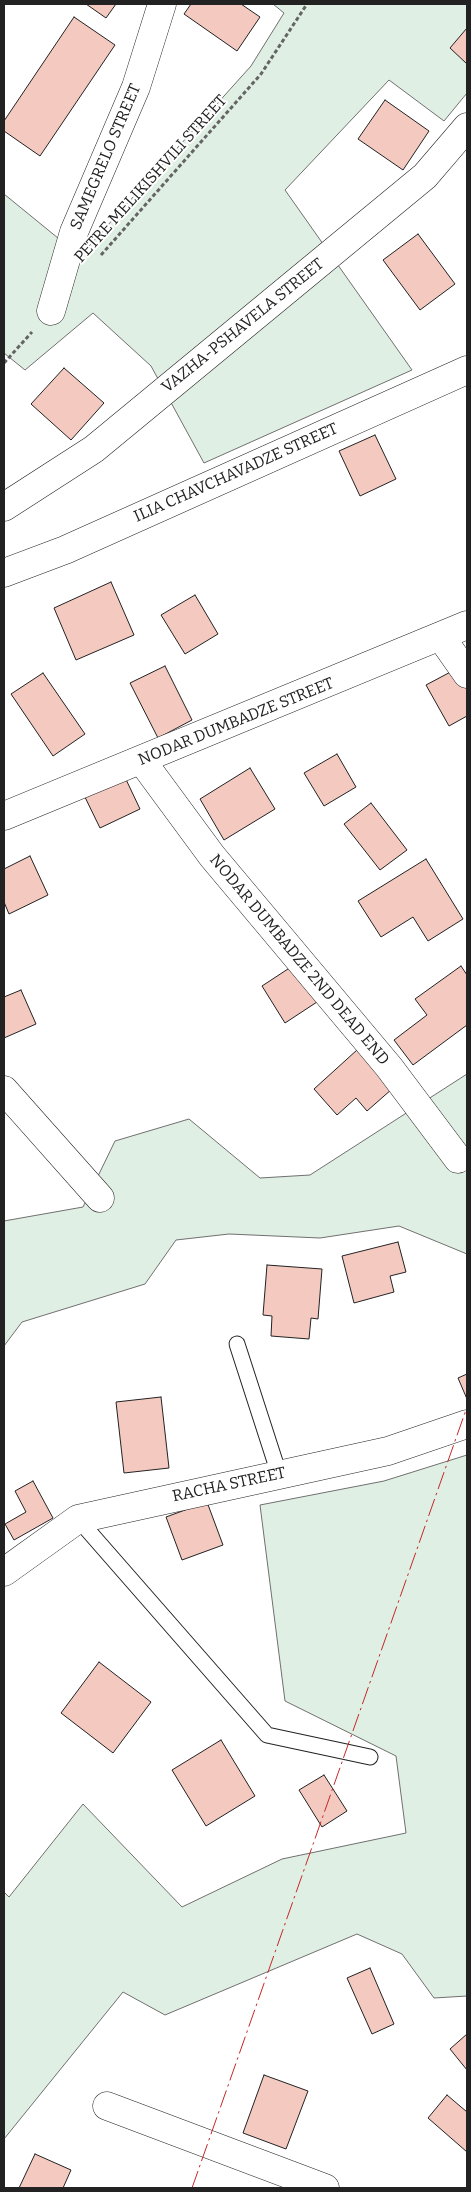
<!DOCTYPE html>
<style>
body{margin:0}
#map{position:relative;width:471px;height:2192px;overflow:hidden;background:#fff;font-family:Bitter,serif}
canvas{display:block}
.frame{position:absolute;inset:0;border:5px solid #222;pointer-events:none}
</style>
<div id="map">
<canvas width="471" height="2192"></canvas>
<div class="frame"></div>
</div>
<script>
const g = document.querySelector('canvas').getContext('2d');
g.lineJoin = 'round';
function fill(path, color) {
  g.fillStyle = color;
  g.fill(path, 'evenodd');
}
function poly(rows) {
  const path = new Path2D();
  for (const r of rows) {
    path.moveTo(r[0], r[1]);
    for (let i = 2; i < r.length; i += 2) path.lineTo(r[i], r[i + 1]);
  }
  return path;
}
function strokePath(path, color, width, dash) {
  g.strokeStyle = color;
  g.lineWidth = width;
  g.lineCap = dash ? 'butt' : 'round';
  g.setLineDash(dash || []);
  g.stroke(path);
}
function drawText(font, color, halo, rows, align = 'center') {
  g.font = font + ' Bitter,serif';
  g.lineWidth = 4;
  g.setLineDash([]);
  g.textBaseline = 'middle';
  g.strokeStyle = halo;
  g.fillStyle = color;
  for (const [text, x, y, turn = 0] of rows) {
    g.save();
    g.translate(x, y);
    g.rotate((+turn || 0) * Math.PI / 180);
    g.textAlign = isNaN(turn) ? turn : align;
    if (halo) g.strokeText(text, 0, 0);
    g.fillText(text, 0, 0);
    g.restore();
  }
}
const green = poly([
 [273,4,467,4,467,93,444,121,389,80,285,190,412,370,204,463,151,366,93,313,25,370,4,353,4,194,80,256,251,66,284,13,273,4],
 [467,1074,467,1254,399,1226,320,1238,229,1234,176,1240,145,1284,22,1322,4,1346,4,1221,83,1207,115,1141,189,1119,260,1178,310,1175,467,1074],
 [467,1455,467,1996,434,1998,402,1954,357,1934,165,2015,123,1992,4,2139,4,1892,9,1897,83,1804,182,1907,282,1859,406,1833,396,1756,285,1701,260,1505,384,1481,467,1455]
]);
fill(green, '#e0efe3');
strokePath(green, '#6f6f6f', 1);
const building = poly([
 [86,4,116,4,106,18,86,4],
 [191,4,241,4,260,17,237,51,184,14,191,4],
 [74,17,115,45,40,156,4,131,4,121,74,17],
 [467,28,467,64,450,48,467,28],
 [385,100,429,131,403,170,358,139,385,100],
 [418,234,455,284,420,310,383,260,418,234],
 [64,368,104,403,71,440,31,404,64,368],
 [375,435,396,479,360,496,339,451,375,435],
 [111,582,134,635,76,660,54,608,111,582],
 [195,595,218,634,185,654,161,615,195,595],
 [165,666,192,720,158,738,130,683,165,666],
 [458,668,467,685,467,716,449,726,426,685,458,668],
 [43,673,85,734,53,756,11,694,43,673],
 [337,754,356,787,324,806,304,773,337,754],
 [250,768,275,809,224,840,200,799,250,768],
 [122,771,140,809,100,828,82,791,122,771],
 [371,803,407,850,380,870,344,824,371,803],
 [30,856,48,895,9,914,4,902,4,869,30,856],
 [426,859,463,919,428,941,413,917,381,937,358,901,426,859],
 [294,965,317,1002,285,1023,262,986,294,965],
 [461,966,467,975,467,1025,413,1065,394,1040,427,1015,415,999,461,966],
 [21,990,36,1024,4,1038,4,997,21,990],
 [357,1050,392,1089,367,1111,356,1098,337,1115,314,1089,357,1050],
 [398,1242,406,1272,390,1276,394,1292,354,1303,342,1256,398,1242],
 [267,1265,322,1269,318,1319,311,1318,309,1339,271,1336,272,1316,263,1315,267,1265],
 [467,1374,467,1399,458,1378,467,1374],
 [161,1397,169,1468,124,1473,116,1402,161,1397],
 [33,1481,53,1518,14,1540,5,1524,26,1512,15,1491,33,1481],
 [207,1502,223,1545,182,1560,166,1517,207,1502],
 [99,1662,151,1702,113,1753,61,1713,99,1662],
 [221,1740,255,1796,206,1826,172,1770,221,1740],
 [324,1775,347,1811,322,1827,299,1790,324,1775],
 [370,1968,394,2024,372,2034,347,1978,370,1968],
 [467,2034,467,2070,450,2049,467,2034],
 [264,2075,308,2091,286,2149,243,2133,264,2075],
 [447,2095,467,2112,467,2152,428,2118,447,2095],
 [35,2154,71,2170,63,2188,19,2188,35,2154]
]);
fill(building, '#f3c9c0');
strokePath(building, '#222', 1);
const service = poly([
 [237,1344,279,1474],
 [78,1519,267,1735,370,1757]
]);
const minor = poly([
 [51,311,74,232,136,87,162,4],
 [4,507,94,449,425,176,467,127],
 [4,573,65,550,467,370],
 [441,637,467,674],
 [142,761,212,856,389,1067,458,1159],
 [4,816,467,625],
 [4,1090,100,1198],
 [4,1572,78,1519,388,1451,467,1424]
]);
const tertiary = poly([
 [107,2106,325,2188]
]);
strokePath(service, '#222', 17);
strokePath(minor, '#222', 29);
strokePath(tertiary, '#222', 29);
strokePath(poly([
 [101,255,261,74,307,4],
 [4,363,32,332]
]), '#646464', 3, [4, 2.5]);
strokePath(service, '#fff', 15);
strokePath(minor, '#fff', 28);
strokePath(tertiary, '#fff', 28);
strokePath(poly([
 [192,2188,467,1407]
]), '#c62828', 1, [18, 4, 2.5, 4]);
drawText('16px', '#222', '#fff', [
 ["SAMEGRELO STREET",106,157,-67],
 ["PETRE MELIKISHVILI STREET",151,179,-48],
 ["VAZHA-PSHAVELA STREET",243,326,-39],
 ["ILIA CHAVCHAVADZE STREET",236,473,-24],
 ["NODAR DUMBADZE STREET",236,722,-22],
 ["NODAR DUMBADZE 2ND DEAD END",299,960,50],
 ["RACHA STREET",229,1485,-12]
]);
</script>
